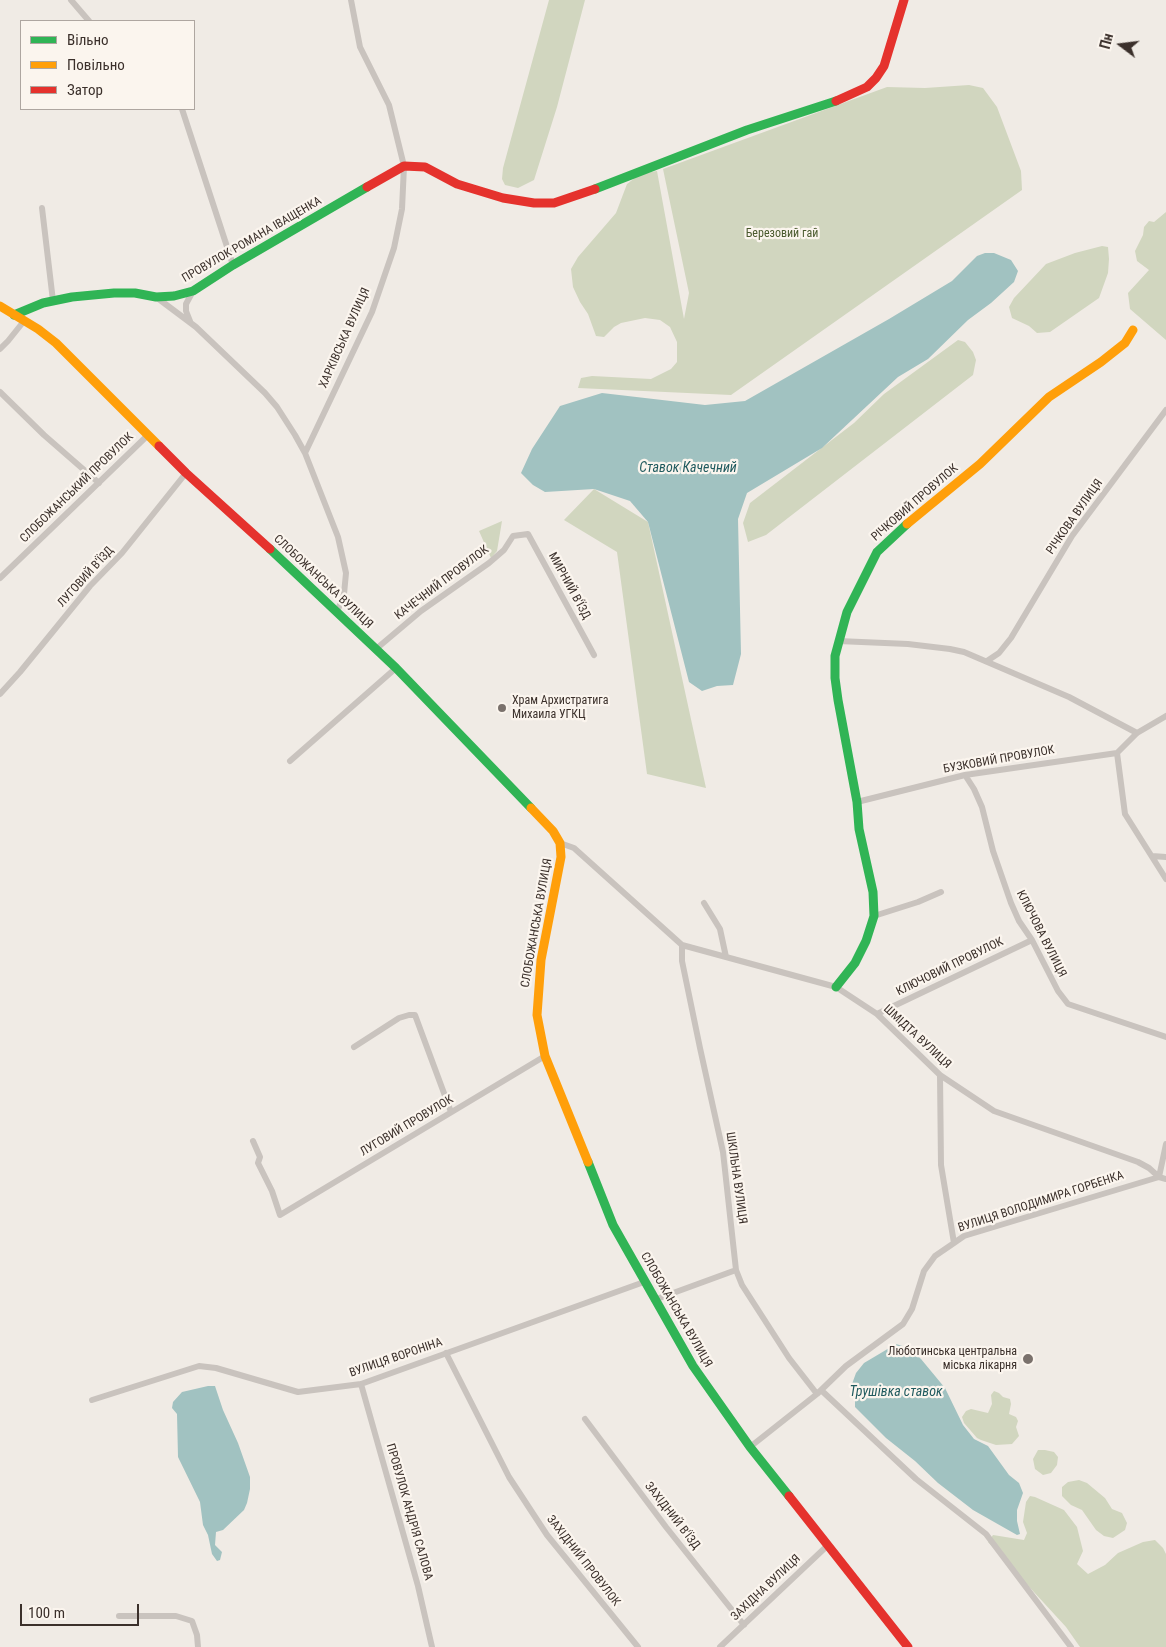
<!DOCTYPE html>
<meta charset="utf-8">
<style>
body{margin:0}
#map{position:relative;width:1166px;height:1647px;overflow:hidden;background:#f0ebe5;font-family:"Roboto Condensed",sans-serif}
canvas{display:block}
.legend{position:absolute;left:20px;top:20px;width:175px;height:90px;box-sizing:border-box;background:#fbf5ee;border:1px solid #aea6a0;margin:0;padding:6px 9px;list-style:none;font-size:15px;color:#3b302b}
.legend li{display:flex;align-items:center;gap:10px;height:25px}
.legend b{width:25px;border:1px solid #aea6a0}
.north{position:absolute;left:1096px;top:20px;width:50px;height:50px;-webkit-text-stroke:4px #fbf5ee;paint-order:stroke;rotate:285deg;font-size:14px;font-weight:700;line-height:20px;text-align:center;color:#3b302b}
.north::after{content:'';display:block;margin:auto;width:18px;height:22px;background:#3b302b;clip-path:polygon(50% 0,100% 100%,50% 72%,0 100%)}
.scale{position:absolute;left:20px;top:1604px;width:119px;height:22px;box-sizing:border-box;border:2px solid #3b302b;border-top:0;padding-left:6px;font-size:15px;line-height:18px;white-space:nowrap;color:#3b302b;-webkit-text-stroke:4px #fbf5ee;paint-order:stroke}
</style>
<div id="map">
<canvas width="1166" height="1647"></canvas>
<ul class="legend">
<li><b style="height:6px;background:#30b455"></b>Вільно</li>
<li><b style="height:6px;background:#ff9f0a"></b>Повільно</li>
<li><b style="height:6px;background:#e5322d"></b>Затор</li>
</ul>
<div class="north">Пн</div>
<div class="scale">100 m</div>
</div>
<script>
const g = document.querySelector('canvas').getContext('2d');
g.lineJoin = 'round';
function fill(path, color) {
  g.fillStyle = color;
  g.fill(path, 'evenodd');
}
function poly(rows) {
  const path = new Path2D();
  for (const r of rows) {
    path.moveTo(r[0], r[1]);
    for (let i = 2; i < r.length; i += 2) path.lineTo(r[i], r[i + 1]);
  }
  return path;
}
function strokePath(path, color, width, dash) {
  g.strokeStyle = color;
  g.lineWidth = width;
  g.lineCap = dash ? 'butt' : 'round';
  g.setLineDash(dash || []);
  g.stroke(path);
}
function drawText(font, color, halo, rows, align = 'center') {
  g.font = font + ' "Roboto Condensed",sans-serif';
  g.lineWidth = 4.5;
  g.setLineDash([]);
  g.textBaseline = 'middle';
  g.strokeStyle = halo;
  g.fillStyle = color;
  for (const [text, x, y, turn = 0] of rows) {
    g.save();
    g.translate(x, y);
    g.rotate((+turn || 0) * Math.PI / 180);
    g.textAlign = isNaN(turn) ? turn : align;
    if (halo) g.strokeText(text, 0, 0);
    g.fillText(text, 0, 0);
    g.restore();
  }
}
fill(poly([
 [549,0,585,0,557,107,534,180,518,188,505,185,502,179,503,168],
 [969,85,983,88,997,107,1021,171,1022,190,731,395,578,388,581,378,592,376,651,379,671,369,677,362,677,342,670,327,660,320,645,318,621,323,614,327,604,337,596,336,588,314,580,302,573,287,571,269,578,257,616,213,627,184,640,174,657,171,684,319,689,293,663,169,887,87,925,88],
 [1166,212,1166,340,1130,309,1128,293,1149,270,1137,261,1135,251,1143,235,1144,227,1149,221,1154,222],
 [1102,246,1108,247,1109,259,1108,273,1099,298,1050,332,1037,333,1029,326,1012,318,1009,307,1014,298,1046,264,1075,253],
 [958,340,965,342,973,352,976,360,973,375,766,535,748,542,743,523,750,503,854,423,884,394],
 [594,489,648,522,706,788,647,774,617,552,564,520],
 [502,521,497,551,491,558,479,531],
 [994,1391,999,1393,1003,1397,1010,1399,1011,1404,1009,1414,1016,1417,1018,1421,1016,1427,1019,1436,1012,1444,996,1445,981,1440,977,1438,964,1423,962,1417,966,1411,971,1409,988,1413,992,1404,991,1395],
 [1038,1450,1045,1450,1054,1452,1058,1457,1057,1465,1051,1473,1043,1475,1035,1469,1033,1459],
 [1079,1480,1087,1483,1105,1498,1112,1509,1122,1513,1127,1523,1125,1530,1113,1538,1104,1536,1096,1530,1082,1510,1071,1505,1062,1496,1062,1487,1068,1482],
 [1030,1496,1035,1497,1064,1510,1077,1527,1083,1551,1077,1564,1088,1574,1105,1565,1118,1553,1143,1542,1155,1540,1163,1548,1166,1554,1166,1647,1080,1647,1066,1627,988,1542,993,1535,1024,1540,1027,1533,1023,1522,1026,1502]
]), '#d1d6bf');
fill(poly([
 [985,253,994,253,1011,260,1018,271,1014,282,991,303,968,320,928,359,898,377,822,448,747,493,738,519,741,654,733,685,717,686,702,691,689,682,648,522,630,501,594,489,545,492,533,485,521,473,532,449,560,406,602,393,705,405,745,401,889,319,952,281,977,256],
 [896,1344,909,1348,921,1359,945,1388,963,1425,974,1439,988,1446,1009,1475,1019,1483,1023,1493,1017,1510,1017,1521,1020,1534,1017,1535,973,1510,938,1483,915,1461,886,1438,855,1407,855,1392,852,1384,856,1373,864,1363],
 [208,1386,215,1386,223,1410,238,1443,250,1477,250,1489,247,1503,244,1510,223,1530,216,1532,215,1545,222,1552,220,1560,217,1561,212,1554,208,1535,203,1525,200,1502,178,1457,177,1414,172,1408,173,1402,182,1392]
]), '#a1c2c1');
strokePath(poly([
 [71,0,89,21],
 [182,109,233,265],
 [42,208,53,301],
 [156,297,196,327,265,393,277,407,295,435,305,453,338,537,346,573,344,594,337,612],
 [190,321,186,311,186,304,193,291],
 [0,349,8,341,24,321],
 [0,392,44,435,99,483],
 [305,453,372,312,394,248,402,209,404,166,389,105,360,47,351,0],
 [0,578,148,435],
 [838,641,908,644,950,649,964,652,1069,697,1137,733],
 [376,649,421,611,489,563,504,550,513,536,528,534,594,655],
 [987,661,999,653,1011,638,1072,536,1166,410],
 [0,694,20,672,90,586,122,553,186,473],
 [1166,716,1137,733,1117,753,1125,814,1166,879],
 [290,761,396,668],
 [965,775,974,789,982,807,993,851,1011,903,1019,921,1032,940,1058,991,1068,1004,1166,1037],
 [857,802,965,775,1117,753],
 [560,843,574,848,682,945,836,987,877,1014,940,1075,994,1111,1138,1162,1149,1168,1159,1177,1166,1179],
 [1152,856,1166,857],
 [704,903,720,929,726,957],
 [874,916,918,902,941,892],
 [682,945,682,961,700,1048,723,1152,736,1270,742,1285,789,1358,817,1394],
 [877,1014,1032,940],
 [354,1047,399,1018,409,1015,415,1015,451,1112],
 [940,1075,941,1165,954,1243],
 [253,1141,260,1157,258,1163,272,1191,280,1215,545,1056],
 [1159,1177,1166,1144],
 [654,1300,736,1270],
 [446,1353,509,1477,547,1535,638,1647],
 [361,1384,418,1586,432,1647],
 [821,1390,916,1479,986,1534,1071,1647],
 [92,1400,199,1366,216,1368,298,1392,361,1384,644,1282],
 [585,1419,666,1527,744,1625],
 [750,1447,817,1394,846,1366,903,1324,912,1309,924,1271,935,1256,954,1243,964,1236,1159,1177],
 [119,1616,176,1616,192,1621,197,1635,198,1647],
 [720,1647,827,1546]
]), '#c9c3be', 6);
strokePath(poly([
 [595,189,747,130,836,101],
 [14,315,43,303,72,297,114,293,135,293,156,297,174,296,193,291,233,265,367,187],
 [270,549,396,668,531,808],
 [836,987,855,963,866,941,874,916,873,892,859,829,857,802,838,700,835,678,835,656,847,612,877,552,907,524],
 [588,1162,613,1225,693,1366,750,1447,789,1496]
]), '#30b455', 9);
strokePath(poly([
 [0,306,38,329,56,343,159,446],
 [907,524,980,464,1049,397,1101,362,1125,343,1133,330],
 [531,808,553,831,560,843,561,857,541,960,537,1015,545,1056,588,1162]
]), '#ff9f0a', 9);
strokePath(poly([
 [836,101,867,87,876,78,884,66,904,0],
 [367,187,404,166,425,167,457,184,503,198,534,203,554,203,595,189],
 [159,446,186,473,270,549],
 [789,1496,908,1647]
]), '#e5322d', 9);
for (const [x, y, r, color] of [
 [502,708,5,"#7a716c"],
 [1028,1359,6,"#7a716c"]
]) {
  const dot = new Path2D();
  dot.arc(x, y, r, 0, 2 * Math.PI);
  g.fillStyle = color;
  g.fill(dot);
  strokePath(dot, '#fbf5ee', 2);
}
drawText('12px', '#4a5a2e', '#fbf5ee', [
 ["Березовий гай",782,234]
]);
drawText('12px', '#3b302b', '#fbf5ee', [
 ["ПРОВУЛОК РОМАНА ІВАЩЕНКА",252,240,-30],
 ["ХАРКІВСЬКА ВУЛИЦЯ",345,338,-66],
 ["СЛОБОЖАНСЬКИЙ ПРОВУЛОК",77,488,-44],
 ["РІЧКОВИЙ ПРОВУЛОК",915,503,-41],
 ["РІЧКОВА ВУЛИЦЯ",1075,517,-55],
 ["ЛУГОВИЙ В'ЇЗД",86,577,-48],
 ["СЛОБОЖАНСЬКА ВУЛИЦЯ",323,582,43],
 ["КАЧЕЧНИЙ ПРОВУЛОК",442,583,-37],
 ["МИРНИЙ В'ЇЗД",569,586,61],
 ["БУЗКОВИЙ ПРОВУЛОК",999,760,-10],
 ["СЛОБОЖАНСЬКА ВУЛИЦЯ",537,923,-80],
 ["КЛЮЧОВА ВУЛИЦЯ",1041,934,63],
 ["КЛЮЧОВИЙ ПРОВУЛОК",950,967,-26],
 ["ШМІДТА ВУЛИЦЯ",917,1037,43],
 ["ЛУГОВИЙ ПРОВУЛОК",407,1126,-31],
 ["ШКІЛЬНА ВУЛИЦЯ",736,1178,82],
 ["ВУЛИЦЯ ВОЛОДИМИРА ГОРБЕНКА",1041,1202,-18],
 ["СЛОБОЖАНСЬКА ВУЛИЦЯ",676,1310,60],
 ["ВУЛИЦЯ ВОРОНІНА",396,1358,-19],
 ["ПРОВУЛОК АНДРІЯ САЛОВА",409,1512,74],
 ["ЗАХІДНИЙ В'ЇЗД",672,1516,52],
 ["ЗАХІДНИЙ ПРОВУЛОК",583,1561,52],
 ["ЗАХІДНА ВУЛИЦЯ",766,1588,-43]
]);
drawText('12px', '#3b302b', '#fbf5ee', [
 ["Храм Архистратига",512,701],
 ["Михаила УГКЦ",512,715],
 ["Люботинська центральна",1017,1352,"right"],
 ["міська лікарня",1017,1366,"right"]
], 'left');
drawText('italic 14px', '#1f5a5e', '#fbf5ee', [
 ["Ставок Качечний",688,468],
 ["Трушівка ставок",896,1392]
]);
</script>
